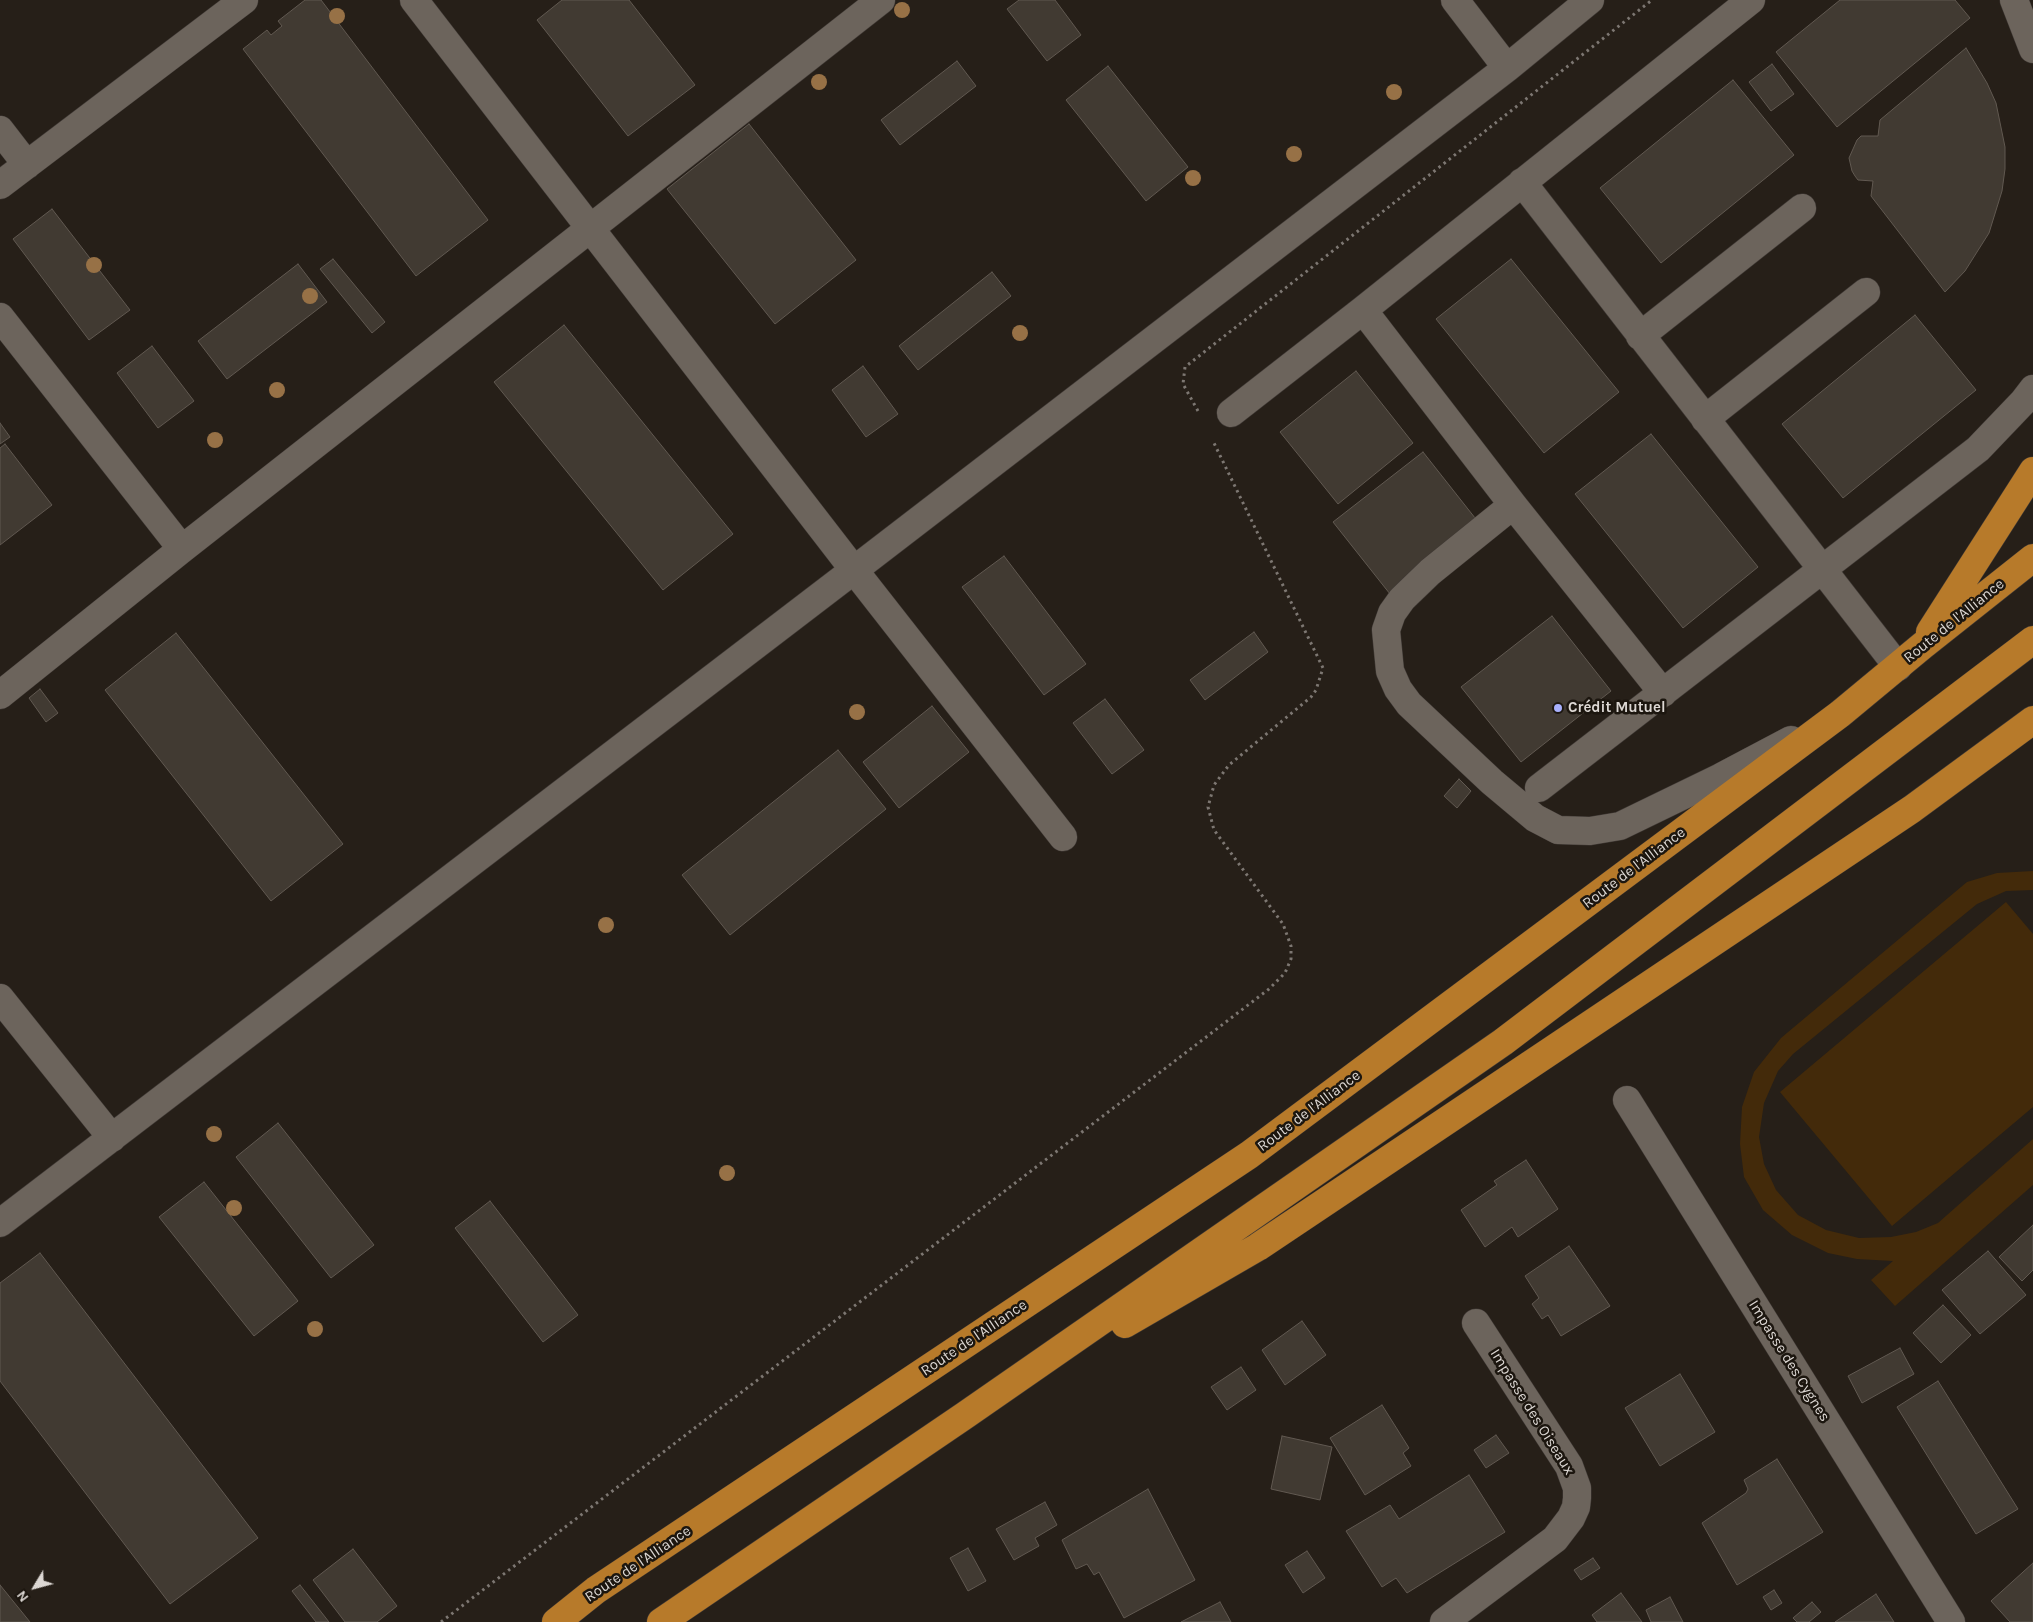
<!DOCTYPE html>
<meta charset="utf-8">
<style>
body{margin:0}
#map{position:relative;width:2033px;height:1622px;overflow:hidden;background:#261f18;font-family:Karla,sans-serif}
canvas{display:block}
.north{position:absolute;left:10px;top:1562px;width:50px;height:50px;-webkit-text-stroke:4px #1c160f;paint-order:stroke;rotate:233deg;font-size:14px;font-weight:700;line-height:20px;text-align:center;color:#dcd7d3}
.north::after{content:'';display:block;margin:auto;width:18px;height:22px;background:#dcd7d3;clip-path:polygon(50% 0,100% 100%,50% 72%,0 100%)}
</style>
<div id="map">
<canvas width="2033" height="1622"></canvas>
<div class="north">N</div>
</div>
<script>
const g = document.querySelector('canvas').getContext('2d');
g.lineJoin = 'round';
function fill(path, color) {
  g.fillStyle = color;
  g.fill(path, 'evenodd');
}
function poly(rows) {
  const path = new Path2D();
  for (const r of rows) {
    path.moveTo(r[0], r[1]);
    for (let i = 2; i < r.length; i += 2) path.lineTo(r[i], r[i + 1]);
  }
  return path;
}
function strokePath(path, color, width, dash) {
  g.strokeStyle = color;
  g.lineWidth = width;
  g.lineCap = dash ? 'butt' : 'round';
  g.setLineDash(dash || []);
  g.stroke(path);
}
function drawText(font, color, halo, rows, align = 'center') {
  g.font = font + ' Karla,sans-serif';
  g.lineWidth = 5;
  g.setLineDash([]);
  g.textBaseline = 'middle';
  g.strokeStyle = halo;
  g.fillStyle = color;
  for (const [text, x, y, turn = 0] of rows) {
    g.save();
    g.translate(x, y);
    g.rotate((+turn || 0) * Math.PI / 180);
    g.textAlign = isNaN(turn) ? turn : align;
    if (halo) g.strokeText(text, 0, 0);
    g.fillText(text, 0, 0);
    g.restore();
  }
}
fill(poly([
 [2033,871,2033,890,2006,891,1977,904,1793,1054,1778,1071,1764,1103,1759,1137,1764,1164,1776,1190,1798,1215,1826,1230,1859,1238,1891,1237,1916,1232,1938,1223,2033,1139,2033,1185,1895,1306,1871,1280,1893,1261,1857,1259,1828,1253,1792,1235,1763,1210,1744,1177,1740,1144,1742,1107,1754,1072,1781,1038,1967,882,1997,873],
 [2006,902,2033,934,2033,1107,1892,1226,1780,1092]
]), '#432a0a');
const building = poly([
 [305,0,321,0,488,220,416,276,243,49,267,30,271,35,282,26,278,21,305,0],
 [562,0,629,0,695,85,628,136,537,20,562,0],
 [1019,0,1055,0,1081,35,1047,61,1007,9,1019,0],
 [1840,0,1955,0,1970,18,1837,127,1776,52,1840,0],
 [1966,48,1987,83,1996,103,2005,147,2005,169,2002,191,1989,233,1965,271,1945,292,1871,196,1873,181,1858,180,1855,176,1852,171,1849,158,1857,140,1861,136,1878,136,1880,120,1966,48],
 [957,61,976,86,900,145,881,120,957,61],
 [1772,64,1794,94,1771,111,1749,82,1772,64],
 [1108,66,1188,167,1146,201,1066,100,1108,66],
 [1733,80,1794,155,1661,263,1600,188,1733,80],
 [749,124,856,260,775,324,667,189,749,124],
 [52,209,130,310,89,340,13,239,52,209],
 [333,259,385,322,372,333,320,269,333,259],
 [1511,259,1619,392,1544,453,1436,319,1511,259],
 [298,264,327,302,227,379,198,341,298,264],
 [992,272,1011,296,918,370,899,346,992,272],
 [1915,315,1976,390,1843,498,1782,424,1915,315],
 [564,325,733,534,663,590,494,382,564,325],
 [152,346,194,401,158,428,117,373,152,346],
 [863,366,898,414,866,437,832,390,863,366],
 [1356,371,1413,443,1338,504,1280,432,1356,371],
 [0,423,10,437,0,444,0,423],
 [1651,434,1758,567,1683,628,1575,494,1651,434],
 [5,444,52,505,0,545,0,448,5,444],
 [1423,452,1479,523,1390,594,1333,522,1423,452],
 [1004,556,1086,664,1044,695,962,587,1004,556],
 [1552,616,1611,691,1521,762,1461,687,1552,616],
 [1254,632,1268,652,1205,700,1190,680,1254,632],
 [176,633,343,844,271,901,105,690,176,633],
 [40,689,58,713,46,722,29,698,40,689],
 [1105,699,1144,750,1112,774,1073,723,1105,699],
 [932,706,969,752,899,808,863,762,932,706],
 [838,750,886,809,730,935,682,875,838,750],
 [1459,779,1471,791,1457,808,1444,796,1459,779],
 [278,1123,374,1245,331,1278,236,1157,278,1123],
 [1526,1160,1558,1209,1518,1237,1512,1227,1485,1247,1461,1210,1497,1185,1494,1181,1526,1160],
 [204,1182,298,1301,254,1336,159,1217,204,1182],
 [490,1201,578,1315,543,1342,455,1228,490,1201],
 [2033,1225,2033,1270,2022,1281,1999,1257,2033,1225],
 [1569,1246,1610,1306,1561,1336,1548,1315,1542,1319,1532,1304,1539,1298,1525,1276,1569,1246],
 [1988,1251,2026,1295,1980,1334,1942,1290,1988,1251],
 [40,1253,258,1538,170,1604,0,1381,0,1283,40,1253],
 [1943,1305,1971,1335,1941,1363,1913,1333,1943,1305],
 [1302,1321,1326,1355,1285,1385,1262,1350,1302,1321],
 [1900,1348,1914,1374,1862,1403,1848,1376,1900,1348],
 [1241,1367,1256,1390,1227,1410,1211,1387,1241,1367],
 [1680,1374,1715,1432,1660,1466,1625,1408,1680,1374],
 [1938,1381,2018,1509,1976,1534,1897,1407,1938,1381],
 [1382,1405,1409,1448,1403,1453,1411,1466,1365,1495,1330,1438,1382,1405],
 [1496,1435,1509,1453,1486,1468,1474,1450,1496,1435],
 [1282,1436,1332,1447,1320,1500,1271,1489,1282,1436],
 [1777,1459,1823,1532,1737,1585,1702,1523,1746,1493,1748,1489,1744,1480,1777,1459],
 [1469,1475,1505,1532,1407,1593,1396,1578,1382,1587,1346,1531,1390,1505,1399,1519,1469,1475],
 [1148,1489,1195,1580,1124,1618,1099,1572,1094,1575,1087,1564,1076,1569,1062,1540,1148,1489],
 [1045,1502,1057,1525,1035,1538,1039,1546,1014,1560,996,1529,1045,1502],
 [968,1548,986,1581,968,1591,950,1558,968,1548],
 [353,1549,397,1606,377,1622,345,1622,313,1580,353,1549],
 [1307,1551,1325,1578,1303,1593,1285,1565,1307,1551],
 [1593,1558,1600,1568,1581,1580,1574,1570,1593,1558],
 [2033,1563,2033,1622,2010,1622,1991,1601,2033,1563],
 [0,1585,30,1622,0,1622,0,1585],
 [300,1585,329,1622,316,1622,292,1591,300,1585],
 [1774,1590,1782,1603,1771,1610,1763,1597,1774,1590],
 [1621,1593,1642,1622,1597,1622,1592,1615,1621,1593],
 [1876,1594,1894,1622,1835,1622,1876,1594],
 [1670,1597,1683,1622,1651,1622,1646,1610,1670,1597],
 [1220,1602,1231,1622,1181,1622,1220,1602],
 [1812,1602,1821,1612,1809,1622,1797,1622,1793,1618,1812,1602]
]);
fill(building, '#413a32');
strokePath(building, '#615951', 1);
const minor = poly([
 [414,0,854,570,1063,837],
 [1455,0,1507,68],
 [2014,0,2033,49],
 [0,130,27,165],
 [1522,182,1898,667],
 [0,185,244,0],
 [1363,310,1513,505,1663,693],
 [0,317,182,549],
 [1640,336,1802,208],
 [1231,413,1363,310,1751,0],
 [1705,419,1866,292],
 [1513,505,1430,572,1402,599,1392,613,1386,630,1390,671,1398,689,1409,704,1492,782,1535,818,1558,830,1590,831,1620,826,1721,777,1791,740],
 [0,695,182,549,881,0],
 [1539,788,1978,449,2023,402,2033,389],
 [0,998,112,1138],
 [1627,1100,1951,1622],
 [0,1223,854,570,1507,68,1590,0],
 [1444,1622,1555,1539,1571,1518,1576,1507,1577,1498,1577,1488,1569,1466,1476,1323]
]);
const highway = poly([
 [1930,632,2033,471],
 [1125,1324,1258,1247,1912,809,2033,720],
 [556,1622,596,1590,1249,1155,1840,714,1922,646,2033,558],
 [661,1622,964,1416,1503,1042,2033,640]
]);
strokePath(minor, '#403a36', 29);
strokePath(highway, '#403a36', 29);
strokePath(poly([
 [1198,411,1183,384,1185,367,1652,0],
 [441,1622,1269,989,1285,973,1291,959,1291,946,1283,924,1214,830,1208,807,1214,785,1229,765,1311,697,1316,690,1323,668,1213,441]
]), '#7d7772', 3, [2.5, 4]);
strokePath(minor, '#6c645c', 28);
strokePath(highway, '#b77a2a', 28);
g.fillStyle = '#977146';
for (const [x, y] of [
 [902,10],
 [337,16],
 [819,82],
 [1394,92],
 [1294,154],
 [1193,178],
 [94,265],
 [310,296],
 [1020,333],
 [277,390],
 [215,440],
 [857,712],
 [606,925],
 [214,1134],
 [727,1173],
 [234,1208],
 [315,1329]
]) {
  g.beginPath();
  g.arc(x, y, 8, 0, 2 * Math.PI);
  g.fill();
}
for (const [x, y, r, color] of [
 [1558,708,5,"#a8b0fc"]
]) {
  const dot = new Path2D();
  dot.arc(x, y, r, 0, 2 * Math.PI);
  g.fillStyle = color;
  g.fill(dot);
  strokePath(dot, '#1c160f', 2);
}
drawText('15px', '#dcd7d3', '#1c160f', [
 ["Route de l'Alliance",1954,621,-39],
 ["Route de l'Alliance",1634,868,-37],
 ["Route de l'Alliance",1309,1111,-37],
 ["Route de l'Alliance",974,1338,-34],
 ["Impasse des Cygnes",1789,1361,58],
 ["Impasse des Oiseaux",1532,1412,58],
 ["Route de l'Alliance",638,1564,-34]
]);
drawText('bold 15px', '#dcd7d3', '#1c160f', [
 ["Crédit Mutuel",1568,708]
], 'left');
</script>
